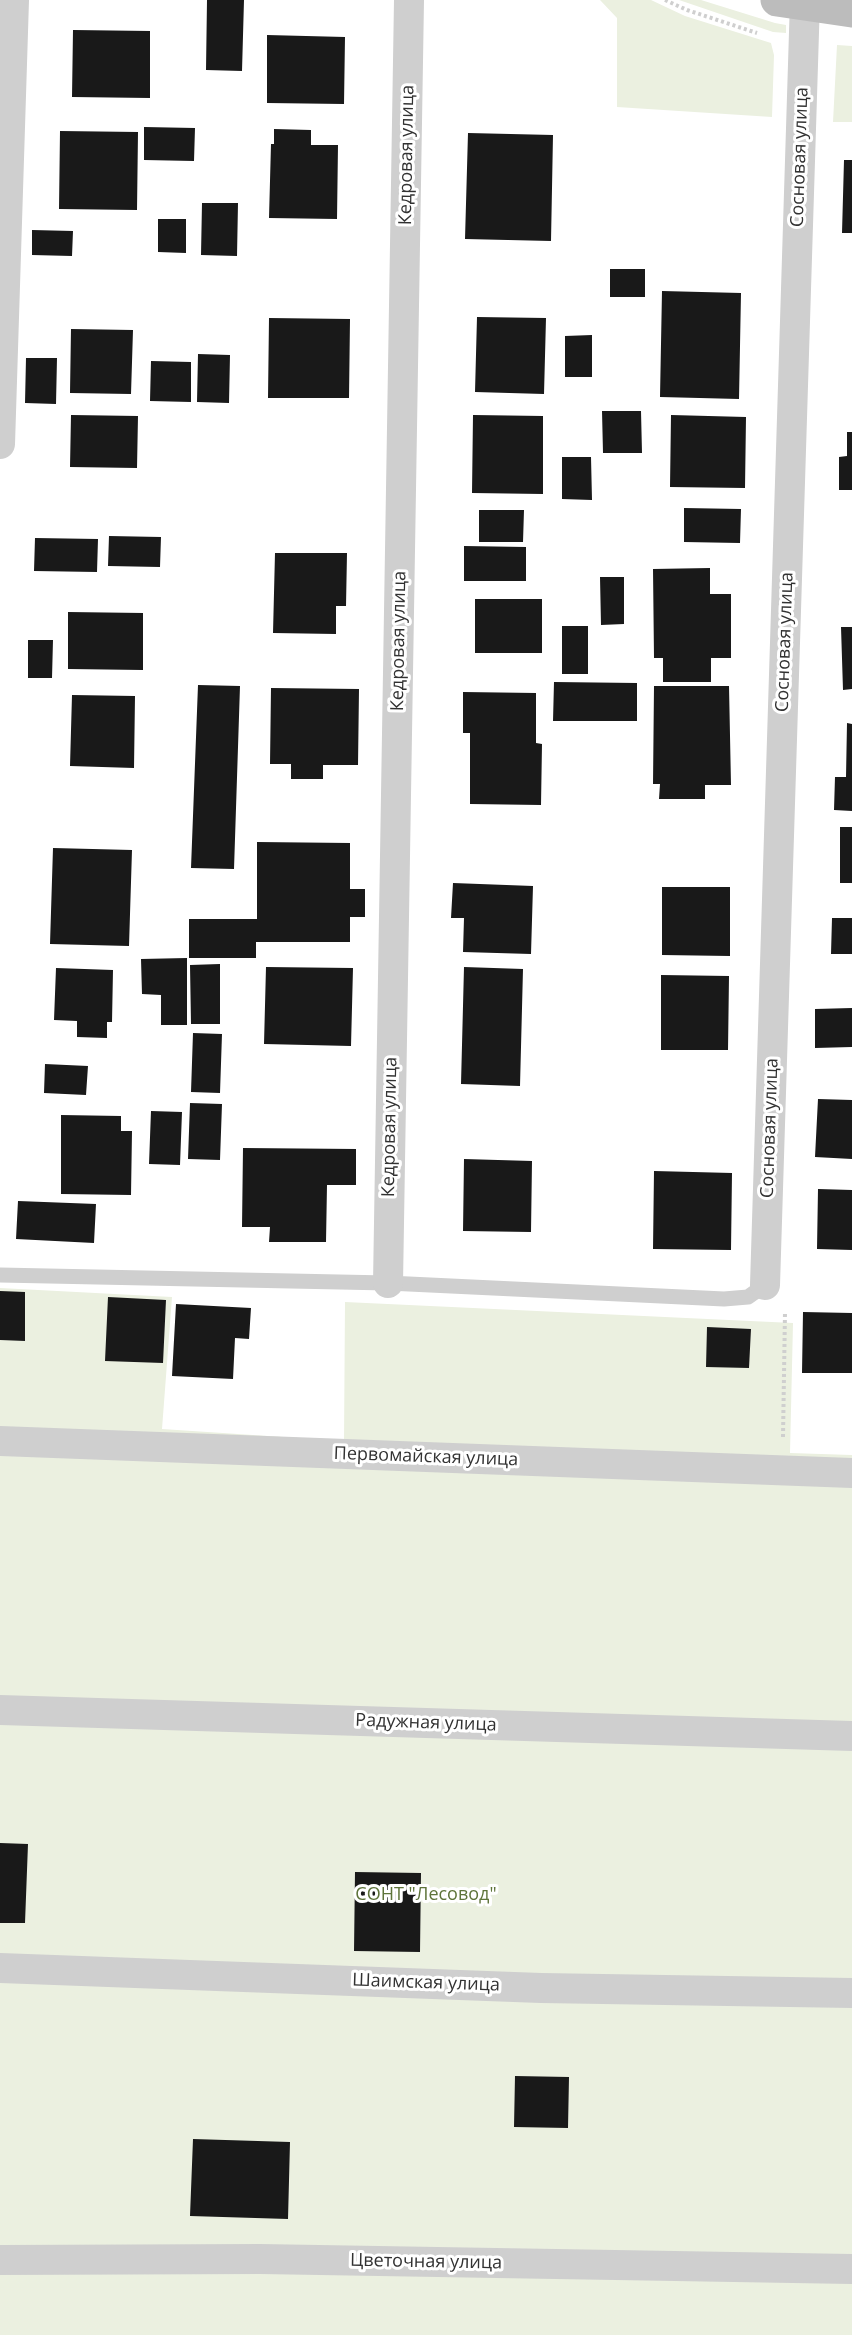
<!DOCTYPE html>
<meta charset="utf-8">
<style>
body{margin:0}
canvas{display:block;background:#fff}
</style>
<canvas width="852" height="2335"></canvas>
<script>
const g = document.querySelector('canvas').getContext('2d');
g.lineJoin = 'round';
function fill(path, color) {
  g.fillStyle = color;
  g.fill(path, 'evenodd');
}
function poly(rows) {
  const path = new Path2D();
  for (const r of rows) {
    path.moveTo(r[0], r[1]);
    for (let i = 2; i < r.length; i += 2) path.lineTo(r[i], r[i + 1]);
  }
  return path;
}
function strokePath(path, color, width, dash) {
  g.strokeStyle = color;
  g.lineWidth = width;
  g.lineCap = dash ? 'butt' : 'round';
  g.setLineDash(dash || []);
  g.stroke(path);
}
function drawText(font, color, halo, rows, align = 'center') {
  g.font = font + ' "Open Sans",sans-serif';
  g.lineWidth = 6;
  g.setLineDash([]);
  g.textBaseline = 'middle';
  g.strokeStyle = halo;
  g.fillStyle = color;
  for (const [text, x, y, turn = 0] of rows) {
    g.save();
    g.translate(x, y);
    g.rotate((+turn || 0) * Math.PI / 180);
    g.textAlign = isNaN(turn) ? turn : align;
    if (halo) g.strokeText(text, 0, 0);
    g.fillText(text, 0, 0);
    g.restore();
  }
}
fill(poly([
 [600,0,651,0,685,16,771,43,774,55,772,117,617,107,617,18],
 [679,0,701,0,775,23,786,25,786,33,773,32],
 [837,45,852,46,852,122,833,122],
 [0,1288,172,1297,162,1429,344,1441,345,1302,793,1323,790,1453,852,1455,852,2335,0,2335]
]), '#ebf0e0');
fill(poly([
 [207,0,244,0,242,71,206,70],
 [73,30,150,31,150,98,72,97],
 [267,35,345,37,344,104,267,103],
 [144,127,195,128,194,161,144,160],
 [274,129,311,130,311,145,338,145,337,219,269,218,271,144,274,144],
 [60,131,138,132,137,210,59,209],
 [468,133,553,135,551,241,465,239],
 [844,160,852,160,852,233,842,233],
 [202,203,238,203,237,256,201,255],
 [158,219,186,219,186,253,158,252],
 [32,230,73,231,72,256,32,255],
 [610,269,645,269,645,297,610,297],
 [662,291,741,293,739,399,660,397],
 [477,317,546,318,544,394,475,392],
 [269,318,350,319,349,398,268,398],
 [71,329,133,330,131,394,70,393],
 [592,335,592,377,565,377,565,336],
 [198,354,230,355,229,403,197,402],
 [26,358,57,358,56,404,25,403],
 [151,361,191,362,191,402,150,401],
 [602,411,641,411,642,453,603,453],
 [71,415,138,416,137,468,70,467],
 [473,415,543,416,543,494,472,493],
 [671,415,746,417,745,488,670,487],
 [847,432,852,432,852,490,839,490,839,457,847,456],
 [562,457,591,457,592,500,562,499],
 [684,508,741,509,740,543,684,542],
 [479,510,524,510,523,542,479,542],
 [109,536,161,537,160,567,108,566],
 [35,538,98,539,97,572,34,571],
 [464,546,526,547,526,581,464,581],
 [275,553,347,553,346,606,336,606,336,634,273,633],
 [710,568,710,594,731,594,731,658,711,658,711,682,663,682,663,658,654,658,653,569],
 [600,577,624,577,624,624,601,625],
 [475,599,542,599,542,653,475,653],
 [68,612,143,613,143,670,68,669],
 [562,626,588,626,588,674,562,674],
 [841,627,852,627,852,689,843,690],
 [28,640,53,640,52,678,28,678],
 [554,682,637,683,637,721,553,721],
 [198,685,240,686,234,869,191,868],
 [654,686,729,686,731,785,705,785,705,799,659,799,660,784,653,784],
 [271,688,359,689,358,765,323,765,323,779,291,779,291,764,270,764],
 [463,692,536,693,536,743,542,744,541,805,470,804,470,733,463,733],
 [72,695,135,696,134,768,70,766],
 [847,723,852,724,852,811,834,810,835,777,846,777],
 [840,827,852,827,852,883,840,883],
 [257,842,350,843,350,889,365,889,365,917,350,917,350,942,256,942,256,958,189,958,189,919,257,919],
 [53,848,132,850,129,946,50,944],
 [453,883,533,886,531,954,463,952,464,918,451,918],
 [662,887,730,887,730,956,662,955],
 [832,918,852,918,852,954,831,954],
 [187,958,187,1025,161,1025,161,995,142,994,141,959],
 [220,964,220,1024,191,1024,190,965],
 [266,967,353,968,351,1046,264,1044],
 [464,967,523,969,520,1086,461,1084],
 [56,968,113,970,112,1022,107,1022,107,1038,77,1037,77,1021,54,1020],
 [661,975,729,976,728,1050,661,1050],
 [852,1008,852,1047,815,1048,815,1009],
 [193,1033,222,1034,220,1093,191,1092],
 [45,1064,88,1066,86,1095,44,1093],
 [818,1099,852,1100,852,1159,815,1157],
 [190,1103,222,1104,220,1160,188,1159],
 [151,1111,182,1112,180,1165,149,1164],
 [61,1115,121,1116,121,1131,132,1131,131,1195,61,1194],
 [243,1148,356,1149,356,1185,327,1185,326,1242,269,1242,270,1227,242,1227],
 [464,1159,532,1161,531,1232,463,1231],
 [654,1171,732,1173,731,1250,653,1249],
 [818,1189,852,1190,852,1250,817,1249],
 [18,1201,96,1204,94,1243,16,1239],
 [0,1291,25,1292,25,1341,0,1340],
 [108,1297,166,1300,163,1363,105,1361],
 [176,1304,251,1308,249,1339,235,1338,233,1379,172,1376],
 [803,1312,852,1313,852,1373,802,1373],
 [707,1327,751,1329,749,1368,706,1367],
 [0,1843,28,1844,25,1923,0,1923],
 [355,1872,421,1873,420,1952,354,1951],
 [515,2076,569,2077,568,2128,514,2127],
 [193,2139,290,2142,288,2219,190,2216]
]), '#191919');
strokePath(poly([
 [665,0,687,10,757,33],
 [783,1437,785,1312]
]), '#cfcfcf', 4, [3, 3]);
strokePath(poly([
 [0,1275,388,1283,724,1299,748,1297,765,1285]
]), '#cfcfcf', 15);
strokePath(poly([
 [0,444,14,0],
 [388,1283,409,0],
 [765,1285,805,0],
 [0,1441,852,1473],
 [0,1710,852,1736],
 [0,1968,541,1988,852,1993],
 [0,2260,260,2259,852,2269]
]), '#cfcfcf', 30);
strokePath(poly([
 [777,0,852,11]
]), '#bcbcbc', 33);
drawText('18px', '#323232', '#fff', [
 ["Кедровая улица",407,155,-89],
 ["Сосновая улица",800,157,-88],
 ["Кедровая улица",399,641,-89],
 ["Сосновая улица",785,642,-88],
 ["Кедровая улица",390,1127,-89],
 ["Сосновая улица",770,1128,-88],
 ["Первомайская улица",426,1457,2],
 ["Радужная улица",426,1723,2],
 ["Шаимская улица",426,1983,2],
 ["Цветочная улица",426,2262,1]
]);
drawText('18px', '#5e743a', '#fff', [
 ["СОНТ \"Лесовод\"",426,1895]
]);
</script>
